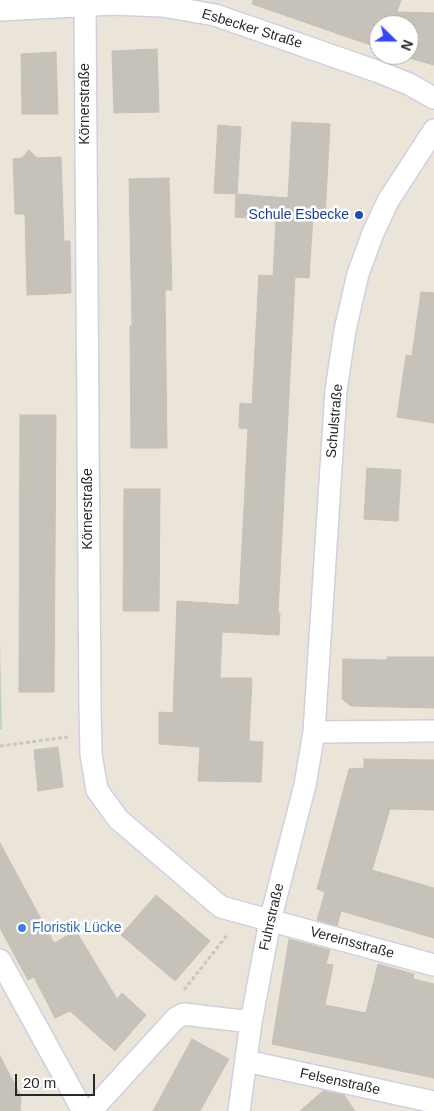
<!DOCTYPE html>
<meta charset="utf-8">
<style>
body{margin:0}
#map{position:relative;width:434px;height:1111px;overflow:hidden;background:#ebe5d9;font-family:Arial,sans-serif}
canvas{display:block}
.north{position:absolute;left:369px;top:15px;width:50px;height:50px;box-sizing:border-box;background:#fff;border:1px solid #a9a9a9;border-radius:50%;rotate:112deg;font-size:14px;font-weight:700;line-height:20px;text-align:center;color:#282828}
.north::after{content:'';display:block;margin:auto;width:18px;height:22px;background:#3447fd;clip-path:polygon(50% 0,100% 100%,50% 72%,0 100%)}
.scale{position:absolute;left:15px;top:1074px;width:80px;height:22px;box-sizing:border-box;border:2px solid #282828;border-top:0;padding-left:6px;font-size:15px;line-height:18px;white-space:nowrap;color:#282828;-webkit-text-stroke:4px #fff;paint-order:stroke}
</style>
<div id="map">
<canvas width="434" height="1111"></canvas>
<div class="north">N</div>
<div class="scale">20 m</div>
</div>
<script>
const g = document.querySelector('canvas').getContext('2d');
g.lineJoin = 'round';
function fill(path, color) {
  g.fillStyle = color;
  g.fill(path, 'evenodd');
}
function poly(rows) {
  const path = new Path2D();
  for (const r of rows) {
    path.moveTo(r[0], r[1]);
    for (let i = 2; i < r.length; i += 2) path.lineTo(r[i], r[i + 1]);
  }
  return path;
}
function strokePath(path, color, width, dash) {
  g.strokeStyle = color;
  g.lineWidth = width;
  g.lineCap = dash ? 'butt' : 'round';
  g.setLineDash(dash || []);
  g.stroke(path);
}
function drawText(font, color, halo, rows, align = 'center') {
  g.font = font + ' Arial,sans-serif';
  g.lineWidth = 5;
  g.setLineDash([]);
  g.textBaseline = 'middle';
  g.strokeStyle = halo;
  g.fillStyle = color;
  for (const [text, x, y, turn = 0] of rows) {
    g.save();
    g.translate(x, y);
    g.rotate((+turn || 0) * Math.PI / 180);
    g.textAlign = isNaN(turn) ? turn : align;
    if (halo) g.strokeText(text, 0, 0);
    g.fillText(text, 0, 0);
    g.restore();
  }
}
fill(poly([
 [0,639,2,729,0,730]
]), '#bfd5b0');
const building = poly([
 [253,0,401,0,397,12,434,13,434,65,398,55,409,55,409,25,379,25,379,48,252,4,253,0],
 [157,49,159,112,114,113,112,51,157,49],
 [56,52,58,114,22,114,21,54,56,52],
 [292,122,330,124,325,217,313,216,309,278,295,277,278,613,280,613,279,635,222,632,220,678,252,678,249,741,263,742,261,782,198,781,200,747,159,744,159,712,173,713,177,601,239,605,248,429,239,428,240,403,252,404,259,275,273,276,276,220,235,217,236,194,214,193,218,125,241,127,237,194,288,198,292,122],
 [29,150,37,158,61,157,64,241,70,241,71,293,27,295,25,214,15,214,13,159,22,158,29,150],
 [169,178,172,290,165,290,167,448,131,448,130,326,132,326,129,179,169,178],
 [421,292,434,293,434,423,397,417,406,355,412,356,421,292],
 [20,415,56,415,54,692,19,692,20,415],
 [367,468,401,470,398,521,364,519,367,468],
 [124,489,160,489,159,611,123,611,124,489],
 [387,657,434,657,434,708,351,706,342,699,343,659,387,660,387,657],
 [58,747,63,787,38,791,34,750,58,747],
 [364,759,434,760,434,810,390,809,372,870,434,888,434,938,341,911,337,926,317,920,325,892,317,889,349,769,364,768,364,759],
 [0,843,54,943,76,931,117,999,122,993,146,1015,115,1051,70,1011,55,1018,34,977,28,980,0,928,0,843],
 [156,895,210,941,175,981,121,935,156,895],
 [289,939,330,950,326,964,333,965,325,1005,366,1013,378,964,414,974,413,979,434,984,434,1078,272,1044,289,939],
 [192,1039,229,1059,200,1111,153,1111,192,1039],
 [0,1056,21,1096,20,1111,0,1111,0,1056],
 [323,1091,344,1095,355,1111,300,1111,323,1091]
]);
fill(building, '#c6c2b9');
strokePath(building, '#c6c1b3', 1);
const street = poly([
 [85,5,90,708,91,754,97,790,118,819,221,907,434,965],
 [0,10,113,4,162,6,215,15,379,72,409,84,434,98],
 [314,732,434,731],
 [0,960,83,1111],
 [246,1061,434,1102],
 [91,1111,175,1019,183,1014,251,1022],
 [239,1111,251,1022,270,921,305,785,314,732,336,390,345,330,358,274,373,233,388,201,434,130]
]);
strokePath(street, '#ced0e2', 24);
strokePath(poly([
 [0,746,68,737],
 [184,990,228,934]
]), '#c7c7c7', 3, [4, 2.5]);
strokePath(street, '#fff', 21);
for (const [x, y, r, color] of [
 [359,215,5,"#1a4fb4"],
 [22,928,5,"#3f7fe0"]
]) {
  const dot = new Path2D();
  dot.arc(x, y, r, 0, 2 * Math.PI);
  g.fillStyle = color;
  g.fill(dot);
  strokePath(dot, '#fff', 2);
}
drawText('14px', '#282828', '#fff', [
 ["Esbecker Straße",252,29,17],
 ["Körnerstraße",85,104,-90],
 ["Schulstraße",335,421,-85],
 ["Körnerstraße",88,509,-90],
 ["Fuhrstraße",272,917,-77],
 ["Vereinsstraße",352,943,15],
 ["Felsenstraße",340,1082,12]
]);
drawText('14px', '#164399', '#fff', [
 ["Schule Esbecke",349,215]
], 'right');
drawText('14px', '#366cbe', '#fff', [
 ["Floristik Lücke",32,928]
], 'left');
</script>
